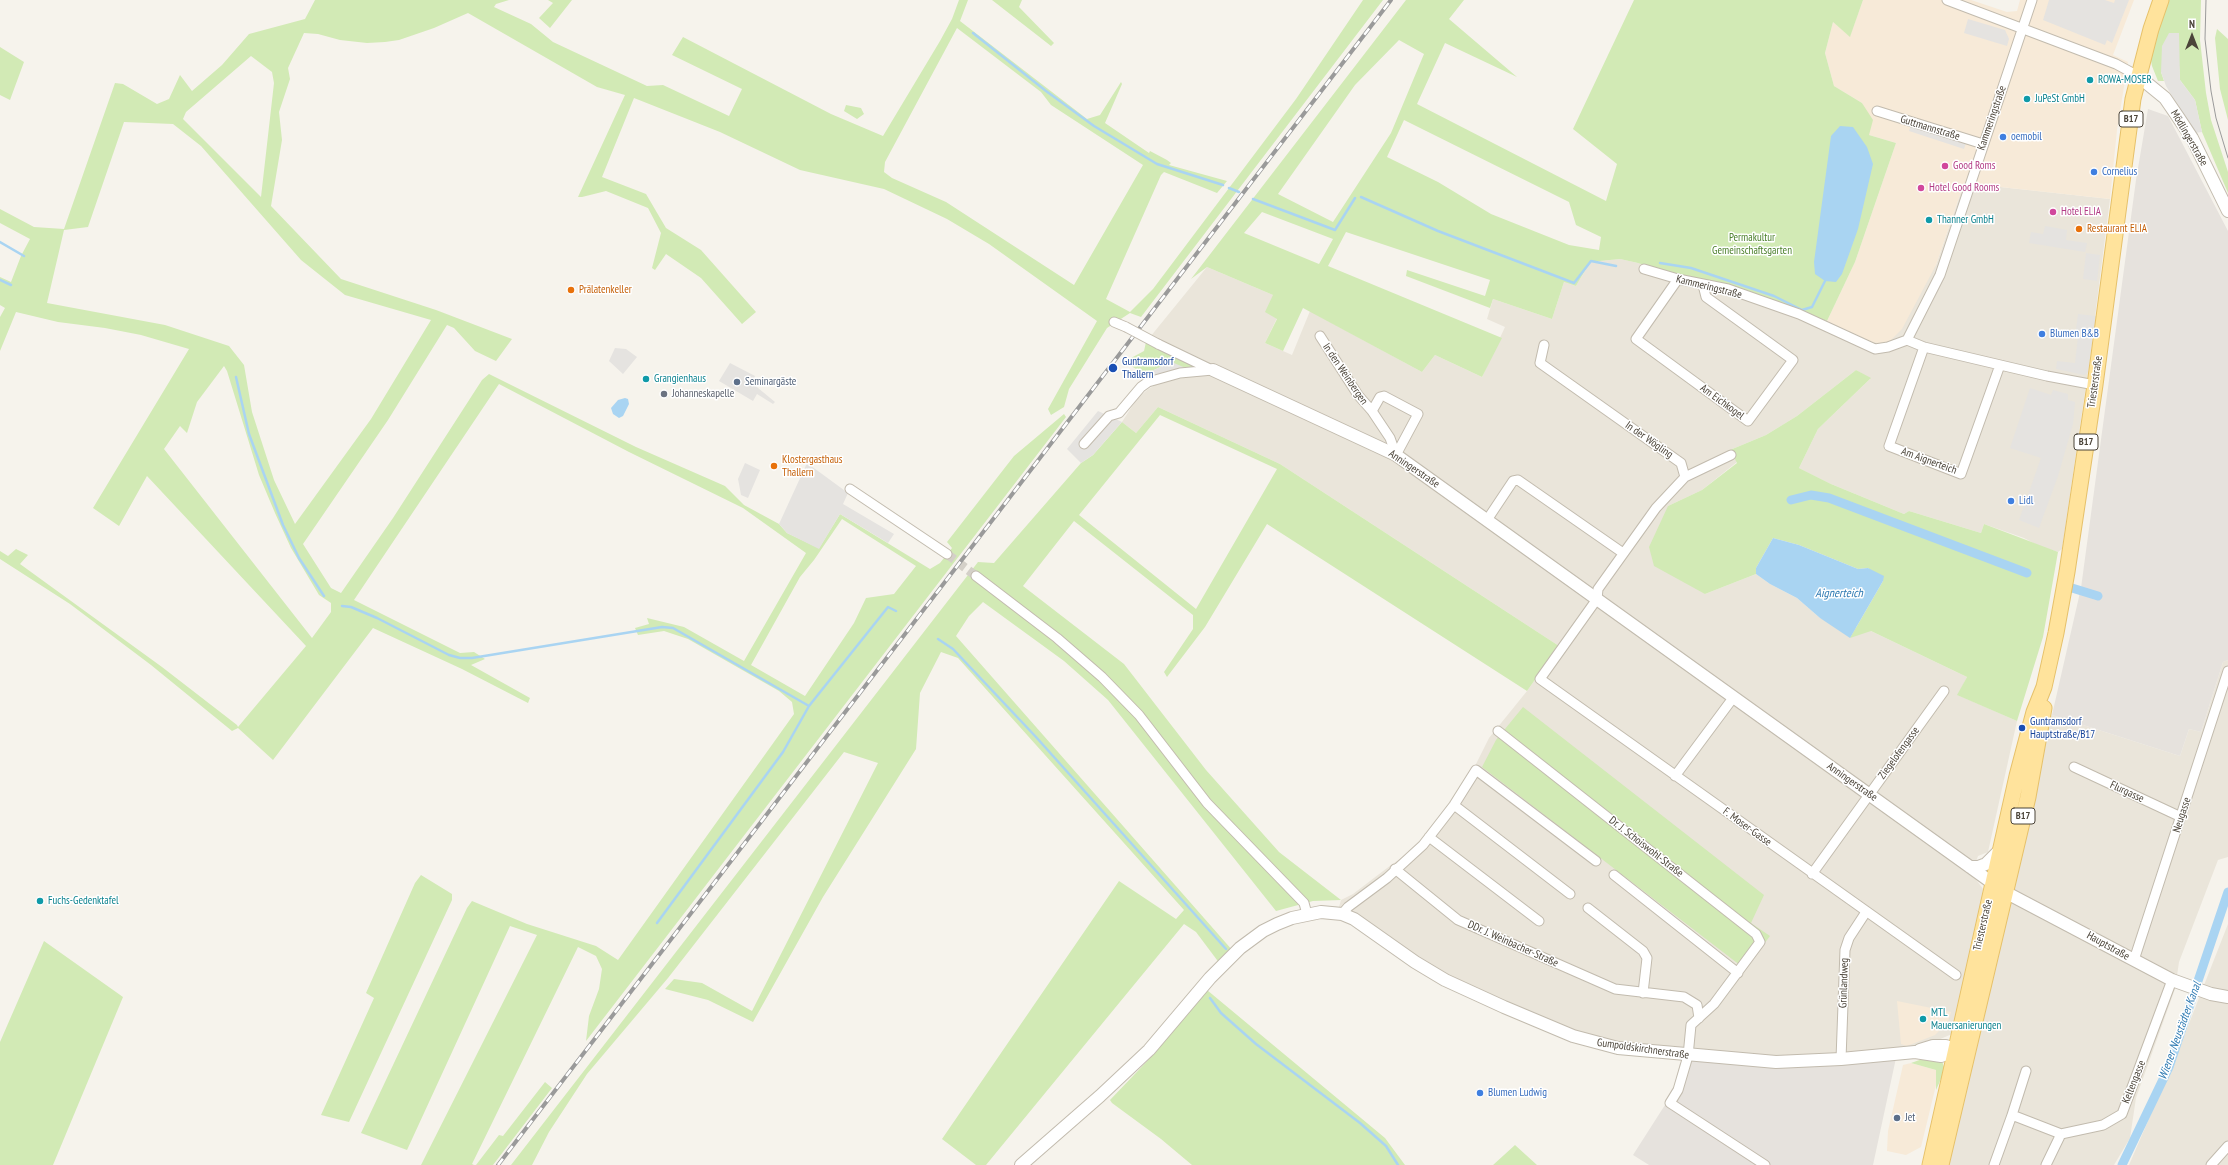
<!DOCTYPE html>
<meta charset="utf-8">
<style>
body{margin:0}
#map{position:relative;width:2228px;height:1165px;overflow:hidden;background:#f6f3ec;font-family:"PT Sans Narrow",sans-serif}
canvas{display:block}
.north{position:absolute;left:2172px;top:16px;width:40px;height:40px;-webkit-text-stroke:3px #fff;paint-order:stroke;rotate:0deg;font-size:11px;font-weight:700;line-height:16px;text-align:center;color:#4b4439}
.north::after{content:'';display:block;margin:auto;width:14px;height:18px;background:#4b4439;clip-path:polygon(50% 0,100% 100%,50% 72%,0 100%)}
</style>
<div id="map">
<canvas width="2228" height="1165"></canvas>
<div class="north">N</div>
</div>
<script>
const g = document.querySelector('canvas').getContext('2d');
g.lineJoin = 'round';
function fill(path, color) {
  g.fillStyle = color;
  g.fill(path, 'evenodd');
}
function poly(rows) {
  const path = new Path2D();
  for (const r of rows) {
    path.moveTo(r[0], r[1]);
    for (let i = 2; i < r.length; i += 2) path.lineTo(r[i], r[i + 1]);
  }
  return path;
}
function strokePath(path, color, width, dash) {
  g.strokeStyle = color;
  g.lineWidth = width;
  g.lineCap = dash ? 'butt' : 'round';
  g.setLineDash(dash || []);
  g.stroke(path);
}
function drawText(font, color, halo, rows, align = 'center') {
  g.font = font + ' "PT Sans Narrow",sans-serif';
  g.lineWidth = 3;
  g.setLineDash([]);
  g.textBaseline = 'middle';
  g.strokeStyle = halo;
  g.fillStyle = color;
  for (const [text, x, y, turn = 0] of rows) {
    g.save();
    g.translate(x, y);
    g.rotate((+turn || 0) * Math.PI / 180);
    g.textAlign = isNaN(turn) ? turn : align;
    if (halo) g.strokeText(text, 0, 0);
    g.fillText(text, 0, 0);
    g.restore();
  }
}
fill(poly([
 [1964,183,2110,199,2088,372,2062,549,2058,552,2039,546,2024,538,1984,524,1981,533,1909,511,1904,514,1831,484,1799,468,1818,429,1870,379,1856,370,1797,416,1766,435,1730,450,1737,462,1702,490,1668,506,1705,594,1756,574,1770,584,1797,598,1820,618,1871,631,1967,677,1958,695,2017,721,1988,852,1978,856,1972,874,1983,889,1980,917,1952,1034,1896,1058,1831,1064,1630,1047,1581,1035,1434,971,1371,923,1339,907,1341,900,1353,894,1391,865,1412,851,1430,831,1468,780,1489,738,1527,691,1559,646,1280,464,1158,407,1136,433,1122,422,1136,400,1147,390,1160,382,1189,377,1196,369,1146,342,1207,267,1273,295,1277,318,1265,343,1292,355,1310,311,1422,372,1435,355,1482,377,1505,327,1487,319,1493,299,1552,319,1564,282,1576,286,1590,262,1620,259,1638,263,1660,271,1721,283,1827,321,1872,342,1936,265],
 [2228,660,2228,857,2218,860,2179,962,2175,989,2136,1098,2130,1138,2114,1165,1946,1165,2048,719,2052,715,2180,756,2189,729,2201,732,2223,662],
 [2228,924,2228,1165,2129,1165,2179,1049]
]), '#eae5da');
fill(poly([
 [1863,0,1971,0,2007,12,2017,11,2020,0,2134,0,2113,55,2128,62,2117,130,2110,199,1964,183,1936,265,1902,329,1887,344,1872,342,1827,321,1855,262,1896,143,1869,135,1862,103,1834,86,1825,53,1833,22,1850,36],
 [1897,1001,1951,1012,1948,1022,1935,1035,1907,1046,1901,1044],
 [1911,1063,1936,1070,1937,1081,1921,1147,1906,1155,1887,1151,1888,1131,1903,1065]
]), '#f7ead8');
fill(poly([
 [2148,109,2168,116,2228,231,2228,660,2223,662,2201,732,2189,729,2180,756,2052,715,2081,588,2136,180],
 [1696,1058,1896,1058,1873,1165,1649,1165,1633,1155,1672,1094,1680,1063]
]), '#e6e2dd');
fill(poly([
 [315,0,509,0,496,4,494,7,531,24,553,42,647,86,663,85,729,116,742,89,672,55,683,37,831,114,883,136,940,41,952,19,959,0,968,0,960,21,1087,119,1100,115,1121,82,1122,84,1105,123,1149,153,1150,151,1167,160,1171,163,1169,165,1227,181,1217,193,1164,172,1161,175,1106,299,1130,312,1153,289,1296,99,1363,0,1383,0,1141,317,1130,313,1107,328,1069,389,1064,407,1051,415,1048,409,1097,321,989,244,947,219,884,189,800,170,720,132,634,98,602,177,646,194,666,228,701,250,756,312,742,324,701,278,666,254,655,270,652,268,661,233,648,208,606,191,582,197,578,197,625,95,597,87,468,13,434,28,399,40,385,42,367,43,340,40,318,34,304,33,288,68,290,79,279,112,282,140,271,206,341,279,436,310,512,339,496,361,475,351,454,328,447,325,388,420,303,544,331,588,341,593,393,518,482,380,489,374,636,447,725,486,744,505,779,524,787,533,819,548,840,514,930,569,940,563,952,548,947,542,1014,456,1064,414,1066,417,586,1041,589,1016,599,989,602,969,596,956,578,947,472,1164,474,1165,421,1165,537,935,510,926,407,1150,361,1133,467,908,472,901,527,924,596,946,618,960,794,714,792,702,779,691,688,639,664,631,638,635,635,628,649,624,647,618,684,627,744,661,806,553,743,508,629,452,499,384,354,600,460,653,474,652,485,659,471,665,530,698,528,703,462,669,373,628,273,760,238,728,232,731,151,665,70,604,0,559,0,551,8,556,16,549,28,555,20,564,162,667,237,725,238,727,306,646,147,476,119,526,93,508,189,349,141,335,105,328,58,322,16,312,0,351,0,317,5,308,0,305,0,277,11,282,21,256,30,239,0,223,0,209,34,227,64,229,115,83,123,84,157,104,169,99,180,75,192,91,222,65,249,34,305,19],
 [957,28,1041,92,1051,105,1143,165,1074,285,946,202,892,178,884,172,885,162],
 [251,56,272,72,274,83,261,197,183,119,186,112],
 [124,122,173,124,201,146,301,260,345,295,431,320,371,419,295,524,274,480,252,412,244,365,229,346,165,325,47,303,64,230,88,227],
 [224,366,227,371,259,475,275,513,291,548,319,595,331,603,331,612,312,638,164,449,180,426,187,433,197,402],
 [842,519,916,566,894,594,866,598,854,623,805,696,751,665,800,577,814,560],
 [548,0,572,0,550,28,539,18,553,3],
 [992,0,1022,0,1019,7,1054,43,1051,46],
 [1406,0,1464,0,1449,19,1517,77,1445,43,1417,104,1606,201,1617,164,1573,129,1634,0,1863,0,1850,37,1833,22,1825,53,1834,86,1862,103,1873,120,1869,135,1896,143,1855,262,1827,321,1721,283,1660,271,1638,263,1620,259,1590,262,1576,286,1564,282,1552,319,1493,299,1490,308,1406,276,1407,270,1485,296,1490,280,1346,232,1328,266,1502,338,1482,377,1435,355,1422,372,1303,308,1283,351,1265,343,1277,319,1265,312,1273,295,1207,267,1191,279],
 [1399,40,1424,54,1391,133,1333,222,1278,194,1355,85],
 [1404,120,1569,202,1576,225,1601,237,1599,250,1569,245,1491,214,1438,182,1387,157],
 [1262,212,1333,239,1319,264,1244,233],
 [2169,0,2201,0,2200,40,2206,93,2211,120,2228,172,2228,193,2202,132,2195,100,2180,80,2179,65,2161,72,2164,81,2158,81,2152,66,2150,56],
 [2217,29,2228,39,2228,120,2220,89,2215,38],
 [0,47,24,62,10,100,0,95],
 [846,105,861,108,864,114,857,119,844,111],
 [1146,342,1196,367,1196,368,1188,369,1167,364,1145,374,1131,366,1131,358,1144,351],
 [1856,370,1871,378,1818,429,1799,468,1831,484,1904,514,1909,511,1981,533,1984,524,2058,552,2043,637,2017,721,1957,695,1967,677,1871,631,1850,638,1883,581,1868,568,1858,569,1799,545,1773,538,1756,568,1756,574,1705,594,1654,566,1649,547,1668,506,1702,490,1737,463,1730,450,1766,435,1797,416],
 [1158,407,1280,464,1559,646,1527,691,1267,524,1205,627,1167,677,1164,672,1193,629,1193,615,1074,521,1023,586,1124,664,1206,770,1279,852,1341,900,1313,901,1276,911,1108,700,1064,661,983,602,969,616,956,636,1233,951,1220,964,1196,932,1184,924,986,1165,976,1165,942,1139,1119,881,1176,919,1184,910,958,658,941,652,920,693,916,749,823,897,753,1022,708,1000,665,989,674,979,702,983,752,1011,878,763,844,752,668,978,587,1074,549,1132,532,1165,511,1165,978,562,994,563,1081,463,1093,455,1122,422,1136,433],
 [1160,415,1277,469,1196,609,1079,515],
 [1523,707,1764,895,1751,923,1770,936,1745,969,1482,767,1496,740],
 [421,875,452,894,452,900,349,1122,321,1115,374,998,366,993,415,883],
 [44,941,123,997,53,1165,0,1165,0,1042],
 [1207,990,1385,1138,1405,1165,1192,1165,1161,1139,1112,1103,1110,1100,1154,1054],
 [1928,1057,1942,1061,1945,1070,1936,1090,1936,1070,1911,1063],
 [545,1082,552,1088,493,1165,476,1165,499,1135,503,1136],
 [1515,1145,1537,1165,1493,1165]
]), '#d2eab5');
fill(poly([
 [2049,0,2105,0,2114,3,2115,0,2129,0,2112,43,2107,40,2105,45,2043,20],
 [1968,19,2005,30,2009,39,2007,46,1964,33],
 [2169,33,2179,33,2180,80,2195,100,2202,132,2195,133,2166,86,2161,72,2162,46],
 [1911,125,1966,143,1964,149,1909,131],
 [2045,226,2067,230,2066,240,2087,243,2085,252,2029,243,2031,232,2043,234],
 [2086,253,2100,255,2097,281,2083,279],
 [2078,314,2096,316,2088,372,2084,375,2056,369,2057,361,2075,363,2078,337,2075,337],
 [615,348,626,349,637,357,623,374,609,361],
 [730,363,755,376,752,383,775,402,773,404,757,394,753,401,719,381],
 [1174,363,1188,369,1150,378,1145,374,1167,364],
 [2030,388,2051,395,2053,390,2068,394,2068,400,2075,402,2073,424,2058,476,2039,528,2019,520,2041,458,2010,448],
 [1098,411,1122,422,1093,455,1081,463,1067,449],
 [745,463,760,470,748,498,741,495,739,484,738,479],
 [807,463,848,493,843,504,894,534,888,543,840,514,819,549,787,533,779,524]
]), '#e5e3e0');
fill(poly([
 [1840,126,1853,127,1867,147,1873,164,1858,229,1842,274,1836,282,1825,281,1815,274,1814,262,1831,136],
 [625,398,628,399,629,404,623,416,619,418,613,414,611,408,618,400],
 [1773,538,1799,545,1858,569,1868,568,1884,576,1883,581,1850,638,1820,618,1797,598,1770,584,1756,574,1756,568]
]), '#a9d4f2');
strokePath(poly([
 [973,33,1046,91,1094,126,1157,164,1223,185],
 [1229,188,1239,192],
 [1361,197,1438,231,1574,283,1591,261,1616,266],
 [1253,199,1335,230,1355,198],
 [0,242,24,256],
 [1660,263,1691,268,1774,296,1802,310,1812,307,1825,281],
 [0,280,11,285],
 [236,377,249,434,283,525,299,558,324,596],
 [342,606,351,607,377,618,449,655,460,658,472,658,662,627,673,628,809,706],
 [938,639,953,649,1036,737,1226,949],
 [657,923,783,752,809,706,888,607,896,611],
 [1210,998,1221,1013,1256,1044,1360,1123,1386,1146,1398,1165]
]), '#a9d4f2', 2.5);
strokePath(poly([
 [1791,500,1811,495,1829,498,2027,573],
 [2072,588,2098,596],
 [2122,1165,2169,1067,2228,892]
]), '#a9d4f2', 9);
strokePath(poly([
 [947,554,976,576]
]), '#d4d0c8', 9, [9, 4.5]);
const minor = poly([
 [1947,0,2116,64,2138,76],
 [1877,111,1983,144],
 [1644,269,1678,279,1728,289,1799,314,1875,349,1888,347,1907,340,1940,275,2032,0],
 [1678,279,1636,339,1748,421,1793,360,1706,297,1703,285],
 [1114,322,1126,327],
 [1320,336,1358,395,1372,411,1390,438,1396,455],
 [1907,340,1924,347,2047,376,2095,385],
 [1158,344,1212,370],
 [1544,345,1540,363,1681,463,1685,477],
 [1924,347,1889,446,1961,474,2000,365],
 [1372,411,1380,397,1384,396,1418,414,1396,455],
 [1084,444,1109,416,1119,413,1141,387,1148,382,1180,373,1213,370],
 [1731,455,1685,477,1656,508,1598,589,1597,599,1540,679,1956,975],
 [850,489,947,554],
 [1487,520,1513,481,1518,480,1623,553],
 [976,576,1057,638,1102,677,1139,715,1207,803,1304,903,1307,914],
 [1498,731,1756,934,1760,942,1714,1004,1691,1025,1688,1056,1678,1090,1670,1103,1765,1165],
 [2074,767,2181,817],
 [1675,776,1733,698],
 [1454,805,1570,894],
 [1429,837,1539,921],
 [1395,869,1458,920,1615,989,1684,997,1697,1005,1699,1018],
 [1812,874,1944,691],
 [1614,875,1738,973],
 [1588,908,1643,951,1647,958,1643,993],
 [1342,914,1348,907,1387,878,1423,845,1454,805,1476,770,1596,861],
 [2134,960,2228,671],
 [1841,1059,1845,950,1849,938,1866,912],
 [2012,1115,2026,1071],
 [1994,1165,2012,1115,2061,1134],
 [2046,1165,2061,1134,2103,1125,2122,1114,2172,980],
 [2211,1165,2228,1146]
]);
const tertiary = poly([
 [2138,76,2165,98,2178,117,2192,138,2228,211],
 [1213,370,1396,455,2005,892,2172,980,2211,994,2228,997],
 [1970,867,1978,867,1986,864,2000,850],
 [1920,1050,1933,1046,1946,1046,1959,1052],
 [1021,1165,1100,1096,1149,1050,1210,978,1240,948,1263,931,1277,924,1292,918,1321,912,1342,914,1354,919,1415,962,1445,980,1504,1007,1573,1036,1618,1048,1776,1062,1841,1059,1915,1052,1941,1056,1955,1051]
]);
const primary = poly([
 [1930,1165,2017,776,2034,712,2044,687,2056,633,2067,572,2095,385,2133,99,2151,29,2161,0],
 [1941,1165,2028,797,2044,708]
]);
strokePath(minor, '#c2bbae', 11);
strokePath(tertiary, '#c2bbae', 14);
strokePath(primary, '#e6c16a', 17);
strokePath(minor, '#fff', 9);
strokePath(tertiary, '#fff', 12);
strokePath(primary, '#ffe39c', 15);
strokePath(poly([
 [2206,0,2205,39,2211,91,2216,118,2228,158]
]), '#9a9a9a', 1);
const rail = poly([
 [498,1165,1391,0]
]);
strokePath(rail, '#9a9a9a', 4);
strokePath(rail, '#fff', 2.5, [8]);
const minorBridge = poly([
 [1126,327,1158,344]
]);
strokePath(minorBridge, '#c2bbae', 11, []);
strokePath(minorBridge, '#fff', 9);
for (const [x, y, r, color] of [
 [2090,80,4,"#0f9aa8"],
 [2027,99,4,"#0f9aa8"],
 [2003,137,4,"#3f7fe0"],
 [1945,166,4,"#d1479c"],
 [2094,172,4,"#3f7fe0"],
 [1921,188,4,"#d1479c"],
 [2053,212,4,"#d1479c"],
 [1929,220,4,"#0f9aa8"],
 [2079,229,4,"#e8710a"],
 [571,290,4,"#e8710a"],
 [2042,334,4,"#3f7fe0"],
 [1113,368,5,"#1a4fb4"],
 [646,379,4,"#0f9aa8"],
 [737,382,4,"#5c6f8a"],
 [664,394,4,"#6b7280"],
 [774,466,4,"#e8710a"],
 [2011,501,4,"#3f7fe0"],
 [2022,728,4,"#1a4fb4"],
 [40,901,4,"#0f9aa8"],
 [1923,1019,4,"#0f9aa8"],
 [1480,1093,4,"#3f7fe0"],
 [1897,1118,4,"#5c6f8a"]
]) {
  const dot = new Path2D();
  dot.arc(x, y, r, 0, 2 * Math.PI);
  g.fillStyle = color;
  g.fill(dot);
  strokePath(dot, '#fff', 1.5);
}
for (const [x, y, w] of [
 [2131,119,24],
 [2086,442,24],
 [2023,816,24]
]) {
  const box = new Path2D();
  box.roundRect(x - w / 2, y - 8, w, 16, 3);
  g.fillStyle = '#fff';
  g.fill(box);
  strokePath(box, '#4b4439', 1);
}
drawText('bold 10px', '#4b4439', null, [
 ["B17",2131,119],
 ["B17",2086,442],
 ["B17",2023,816]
]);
drawText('11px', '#0d838f', '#fff', [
 ["ROWA-MOSER",2098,80],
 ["JuPeSt GmbH",2035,99],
 ["Thanner GmbH",1937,220],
 ["Grangienhaus",654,379],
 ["Fuchs-Gedenktafel",48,901],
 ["MTL",1931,1013],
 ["Mauersanierungen",1931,1026]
], 'left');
drawText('11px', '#4b4439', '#fff', [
 ["Kammeringstraße",1992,118,-71],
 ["Guttmannstraße",1930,128,17],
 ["Mödlingerstraße",2189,138,60],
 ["Kammeringstraße",1709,287,14],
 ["In den Weinbergen",1345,374,56],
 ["Triesterstraße",2095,382,-82],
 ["Am Eichkogel",1722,402,36],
 ["In der Wögling",1649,440,35],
 ["Am Aignerteich",1929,461,20],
 ["Anningerstraße",1414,469,34],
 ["Ziegelofengasse",1899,753,-54],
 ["Anningerstraße",1852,782,35],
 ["Flurgasse",2127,792,25],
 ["Neugasse",2182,815,-72],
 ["F. Moser-Gasse",1747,827,36],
 ["Dr. J. Schoiswohl-Straße",1646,847,38],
 ["Triesterstraße",1983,925,-77],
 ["DDr. J. Weinbacher-Straße",1513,944,24],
 ["Hauptstraße",2108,946,29],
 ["Grünlandweg",1844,983,-88],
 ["Gumpoldskirchnerstraße",1643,1049,8],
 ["Keltengasse",2134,1082,-68]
]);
drawText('11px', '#366cbe', '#fff', [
 ["oemobil",2011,137],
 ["Cornelius",2102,172],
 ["Blumen B&B",2050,334],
 ["Lidl",2019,501],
 ["Blumen Ludwig",1488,1093]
], 'left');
drawText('11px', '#b23c85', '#fff', [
 ["Good Roms",1953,166],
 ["Hotel Good Rooms",1929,188],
 ["Hotel ELIA",2061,212]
], 'left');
drawText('11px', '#c56008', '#fff', [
 ["Restaurant ELIA",2087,229],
 ["Prälatenkeller",579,290],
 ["Klostergasthaus",782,460],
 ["Thallern",782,473]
], 'left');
drawText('11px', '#4a7f2a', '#fff', [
 ["Permakultur",1752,238],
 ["Gemeinschaftsgarten",1752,251]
]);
drawText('11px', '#164399', '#fff', [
 ["Guntramsdorf",1122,362],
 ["Thallern",1122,375],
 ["Guntramsdorf",2030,722],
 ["Hauptstraße/B17",2030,735]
], 'left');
drawText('11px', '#4e5e75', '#fff', [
 ["Seminargäste",745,382],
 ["Jet",1905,1118]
], 'left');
drawText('11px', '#5b616d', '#fff', [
 ["Johanneskapelle",672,394]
], 'left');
drawText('italic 12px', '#2e7ab2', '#fff', [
 ["Aignerteich",1839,594],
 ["Wiener Neustädter Kanal",2180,1031,-70]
]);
</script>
